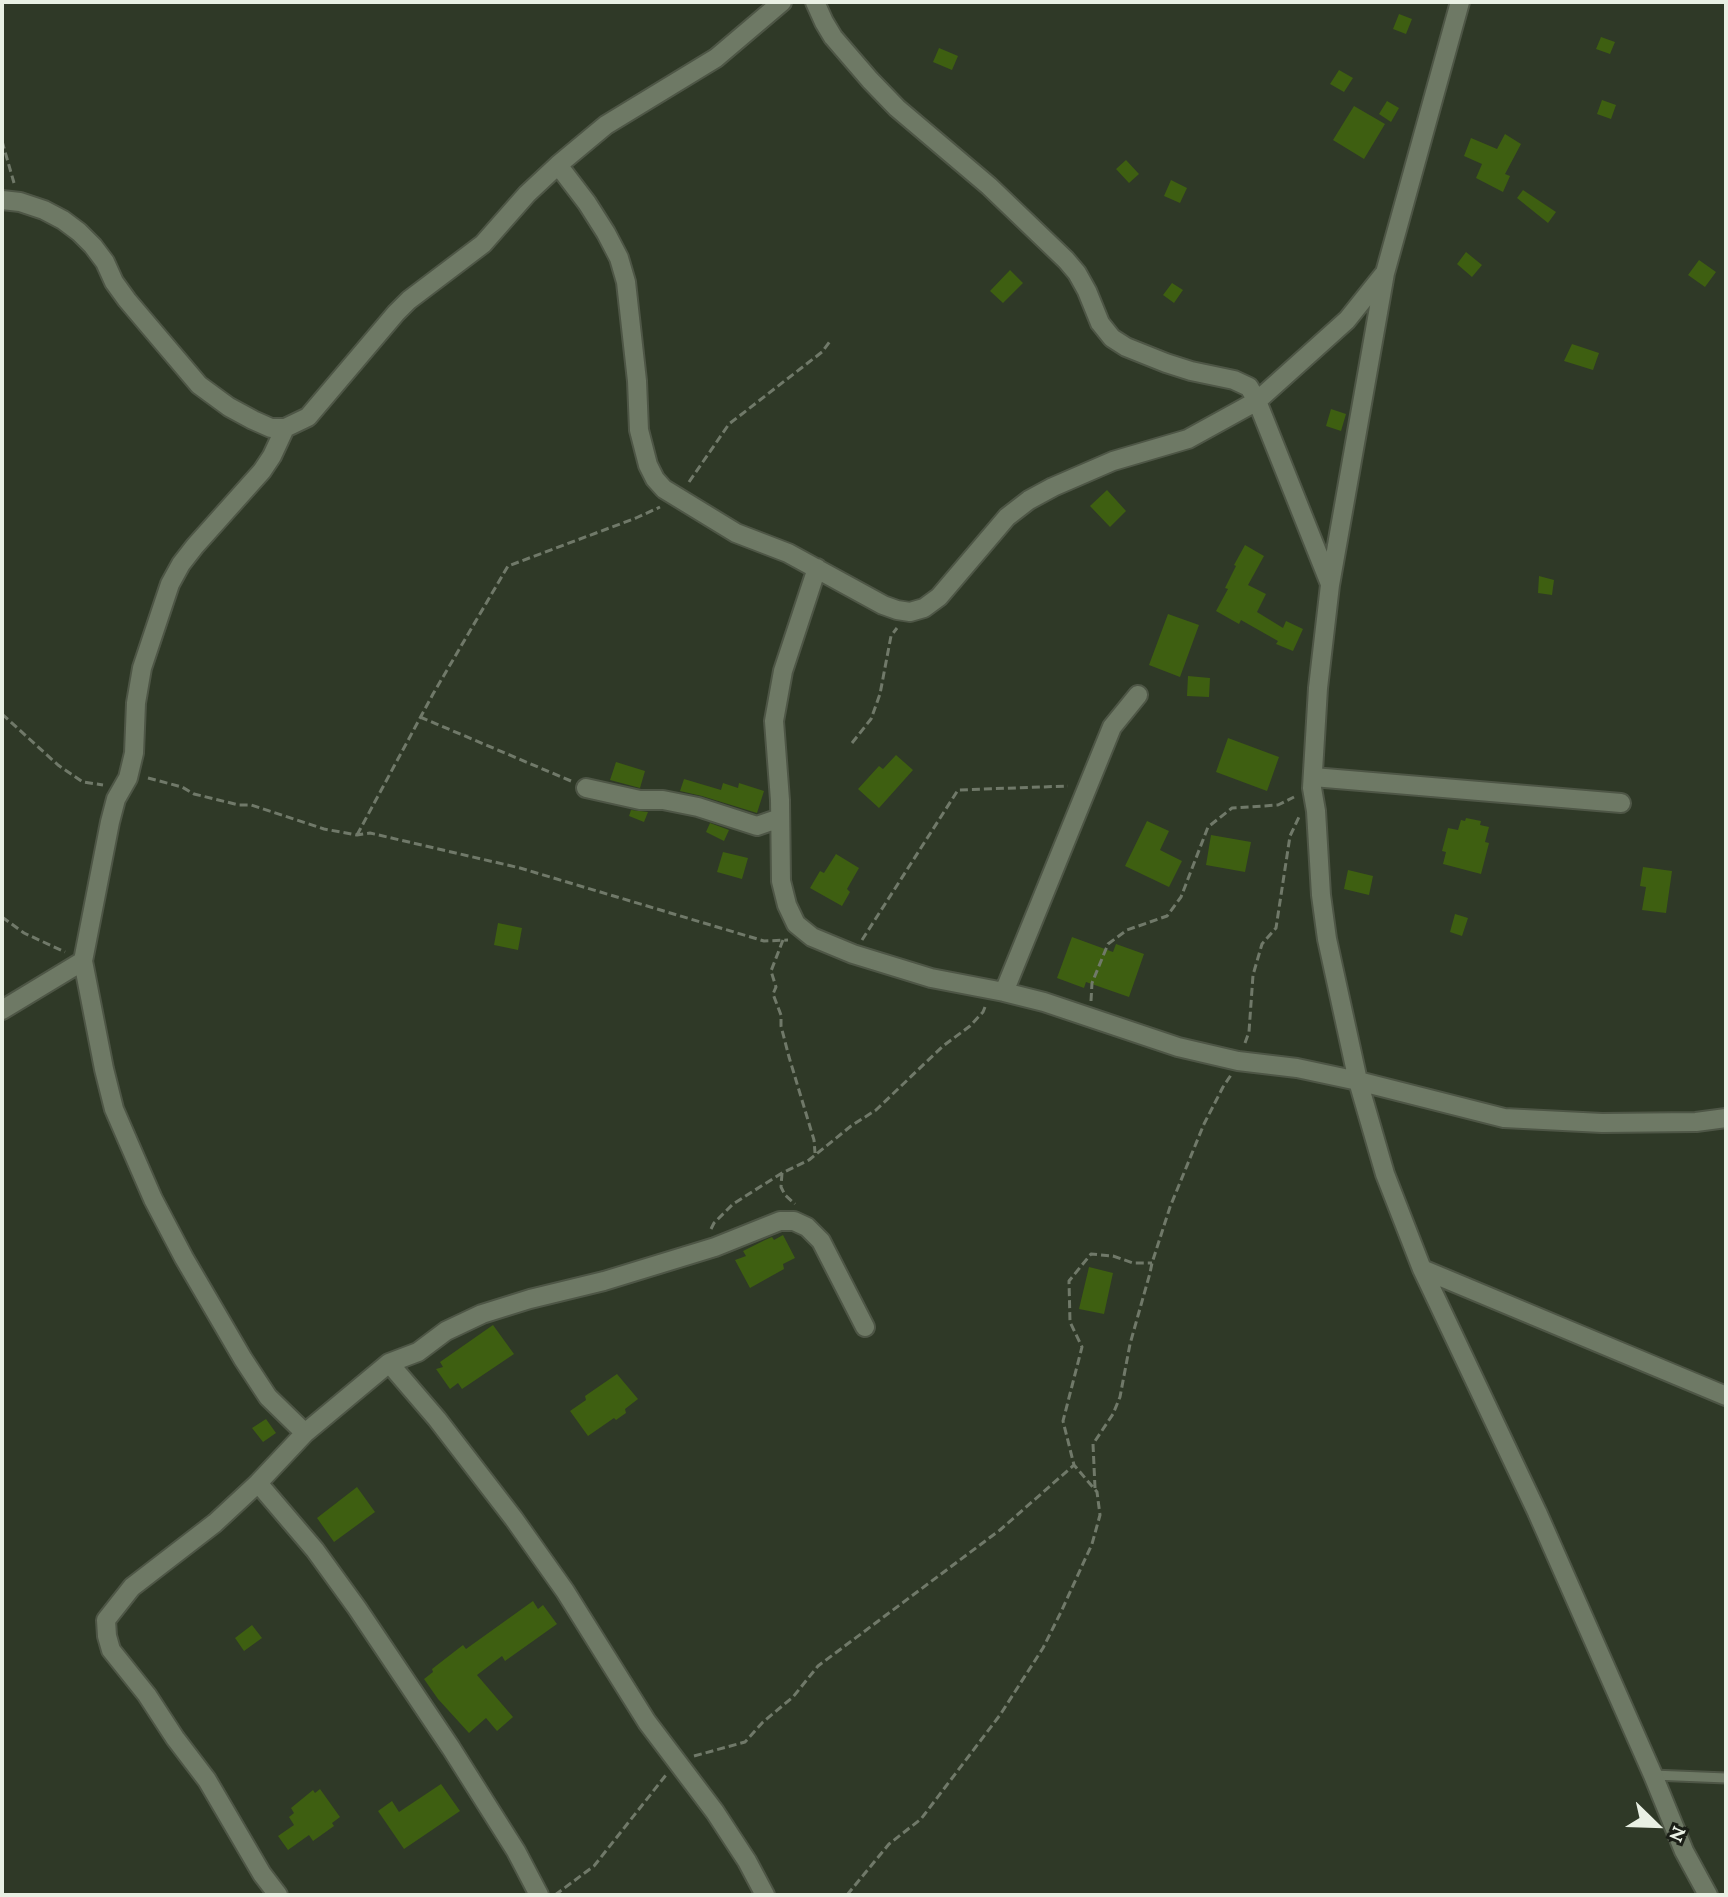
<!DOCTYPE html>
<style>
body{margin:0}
#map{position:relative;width:1728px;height:1897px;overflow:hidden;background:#2f3927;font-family:"Crimson Pro",serif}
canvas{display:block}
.frame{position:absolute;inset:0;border:4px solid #e9f0e4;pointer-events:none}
.north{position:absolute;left:1616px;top:1785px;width:80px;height:80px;-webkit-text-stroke:6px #1a1e16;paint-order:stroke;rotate:113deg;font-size:22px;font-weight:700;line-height:32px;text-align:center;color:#e9f0e4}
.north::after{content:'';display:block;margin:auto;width:28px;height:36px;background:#e9f0e4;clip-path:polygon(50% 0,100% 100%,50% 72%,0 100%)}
</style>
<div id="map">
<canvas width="1728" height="1897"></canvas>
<div class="frame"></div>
<div class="north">N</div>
</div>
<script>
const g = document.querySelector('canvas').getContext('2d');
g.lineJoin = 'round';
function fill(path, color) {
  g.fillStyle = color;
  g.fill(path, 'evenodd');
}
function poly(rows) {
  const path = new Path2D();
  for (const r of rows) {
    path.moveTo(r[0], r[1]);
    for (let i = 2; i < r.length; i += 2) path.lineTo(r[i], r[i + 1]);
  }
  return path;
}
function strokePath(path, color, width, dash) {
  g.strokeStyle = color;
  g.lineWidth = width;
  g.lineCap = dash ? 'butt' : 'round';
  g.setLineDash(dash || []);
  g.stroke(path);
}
fill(poly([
 [1399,14,1412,19,1406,34,1393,29],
 [1601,37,1615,42,1610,54,1596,49],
 [939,48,958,56,952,70,933,62],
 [1339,70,1353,78,1344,92,1330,84],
 [1602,100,1616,105,1611,119,1597,114],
 [1387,101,1399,108,1391,122,1379,114],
 [1354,106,1385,124,1364,159,1333,140],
 [1505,134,1521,144,1505,174,1510,176,1503,192,1476,178,1482,164,1464,156,1471,138,1497,149],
 [1126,160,1139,174,1129,183,1116,169],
 [1171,180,1187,188,1180,203,1164,196],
 [1523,190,1556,212,1548,223,1517,198],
 [1466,252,1482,265,1472,277,1457,264],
 [1699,260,1716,272,1705,287,1688,275],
 [1010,270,1023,283,1003,303,990,291],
 [1172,283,1183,290,1174,303,1163,295],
 [1572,344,1599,353,1593,370,1564,361],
 [1331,409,1346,414,1341,431,1326,426],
 [1107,490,1126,511,1110,527,1090,506],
 [1245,545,1264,556,1248,585,1266,594,1257,612,1283,628,1286,621,1303,629,1293,651,1276,644,1278,641,1241,620,1239,624,1216,611,1228,589,1225,588,1236,566,1234,565],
 [1539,576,1554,580,1552,595,1538,593],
 [1168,614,1199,625,1180,677,1149,665],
 [1188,676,1210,678,1209,697,1187,696],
 [1228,738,1279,757,1267,791,1216,772],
 [896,755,913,770,879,808,858,789,879,766,883,769],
 [616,762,645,771,640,788,610,780],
 [684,779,721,790,723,783,738,788,739,783,764,791,757,813,702,796,680,791],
 [631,810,648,812,644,822,629,816],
 [1466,818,1481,821,1480,825,1489,827,1485,842,1489,843,1481,874,1443,864,1446,852,1442,851,1448,828,1458,830,1461,820,1465,821],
 [1147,821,1169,831,1160,850,1182,861,1169,887,1125,866],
 [710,823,729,830,724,841,706,832],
 [1211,835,1251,842,1245,872,1206,865],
 [723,852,748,858,742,879,717,872],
 [836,854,859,868,847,889,850,892,842,906,810,888,820,871,824,873],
 [1643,867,1672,871,1666,913,1642,910,1646,887,1640,886],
 [1348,870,1373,876,1369,895,1344,889],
 [1455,914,1468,918,1462,936,1450,932],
 [498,923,522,928,518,950,494,945],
 [1072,937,1113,952,1116,944,1144,954,1129,997,1086,982,1084,988,1057,978],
 [783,1235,795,1258,783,1264,784,1269,750,1288,735,1260,746,1256,743,1251,765,1240,772,1237,774,1240],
 [1089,1267,1113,1273,1104,1314,1079,1309],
 [493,1325,514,1354,462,1389,458,1383,450,1389,436,1369,443,1367,440,1362],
 [617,1374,638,1399,625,1409,626,1413,616,1420,614,1418,588,1436,570,1411,586,1400,585,1396],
 [266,1419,276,1433,263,1442,252,1428],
 [357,1487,375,1512,334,1542,317,1518],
 [533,1601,538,1609,543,1605,557,1624,505,1661,502,1656,477,1675,513,1717,497,1731,486,1718,469,1733,438,1699,424,1679,433,1672,432,1669,463,1645,466,1649],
 [252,1625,262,1638,244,1651,235,1638],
 [441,1784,460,1811,404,1849,378,1811,392,1801,399,1812],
 [320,1789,340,1817,332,1823,334,1826,313,1841,309,1835,288,1850,278,1836,294,1825,289,1817,294,1813,291,1808,313,1790,315,1793]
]), '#3e5f11');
const lane = poly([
 [1653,1775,1726,1778]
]);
const street = poly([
 [815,2,824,22,833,37,870,80,897,108,989,186,1066,260,1077,273,1087,291,1100,323,1112,338,1126,347,1166,363,1191,371,1234,380,1249,387,1257,401,1330,584],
 [1460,2,1385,273,1330,585,1318,688,1312,788,1316,811,1321,895,1327,939,1358,1081,1385,1174,1422,1269,1537,1512,1653,1775,1684,1851,1708,1895],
 [558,165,587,203,606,233,619,258,626,282,637,381,639,430,648,465,655,479,664,489,736,533,788,553,883,605,897,610,910,612,924,608,939,597,1007,517,1029,500,1053,487,1113,461,1188,439,1257,401,1347,320,1383,275],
 [2,200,20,202,44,210,63,220,79,232,93,246,105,262,114,282,127,300,199,385,229,407,253,420,271,428,285,428,308,417,396,313,409,300,483,244,527,194,558,165,606,125,716,58,782,2],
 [285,428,272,456,262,471,195,546,181,564,170,584,142,668,136,703,134,753,128,778,116,799,110,822,83,961,104,1069,114,1109,153,1199,184,1258,243,1359,268,1397,305,1433],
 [817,568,783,671,774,721,780,800,781,881,787,905,796,924,812,937,853,954,931,978,1004,992,1044,1002,1178,1047,1238,1061,1297,1068,1358,1081,1504,1118,1602,1123,1696,1122,1726,1118],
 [1313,777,1621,803],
 [586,788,640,800,663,800,698,807,757,826,780,818],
 [1004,992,1112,727,1138,695],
 [2,1010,83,961],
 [1422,1269,1726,1396],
 [389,1363,437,1419,514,1519,565,1591,647,1722,715,1812,747,1861,765,1895],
 [258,1483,315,1550,357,1608,451,1748,516,1851,539,1895],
 [278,1895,262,1874,207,1780,175,1738,147,1695,111,1650,107,1636,106,1620,132,1587,215,1523,258,1483,305,1433,389,1363,418,1352,446,1331,482,1314,530,1299,604,1281,715,1247,780,1221,794,1221,807,1227,821,1241,865,1327]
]);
strokePath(lane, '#4e5646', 13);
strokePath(street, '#4e5646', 22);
strokePath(poly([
 [2,141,14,183],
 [689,482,729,424,822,352,831,340],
 [2,714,58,765,83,782,103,785],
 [420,717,571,781],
 [852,743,871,719,880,694,891,636,897,628],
 [148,778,182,787,194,794,239,805,251,805,324,829,357,835,370,833,520,868,764,941,788,940],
 [357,835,433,694,508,566,636,518,660,507],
 [2,917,24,933,65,952],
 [783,940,771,971,776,987,773,994,781,1015,781,1026,789,1057,814,1140,815,1153],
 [862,940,958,790,1068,786],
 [1091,1001,1092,983,1108,944,1127,930,1167,916,1181,897,1208,827,1232,808,1278,805,1294,797],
 [1245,1043,1249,1032,1253,975,1262,944,1276,928,1290,836,1299,817],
 [782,1173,781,1187,785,1195,795,1204],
 [711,1229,714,1223,733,1204,782,1173,809,1160,851,1126,876,1110,943,1046,970,1026,983,1012,985,1007],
 [1095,1488,1093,1444,1113,1414,1120,1397,1130,1344,1150,1273,1152,1263,1170,1207,1204,1124,1223,1087,1231,1075],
 [694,1756,745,1742,763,1722,793,1697,818,1666,1000,1530,1074,1465],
 [555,1895,594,1866,666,1775],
 [847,1895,889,1844,921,1819,1000,1715,1043,1648,1061,1612,1092,1544,1100,1515,1097,1492,1074,1465,1063,1421,1082,1347,1070,1322,1069,1281,1091,1254,1113,1256,1133,1263,1152,1263]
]), '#707969', 3, [8, 4]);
strokePath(lane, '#6e7965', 9);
strokePath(street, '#6e7965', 18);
</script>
